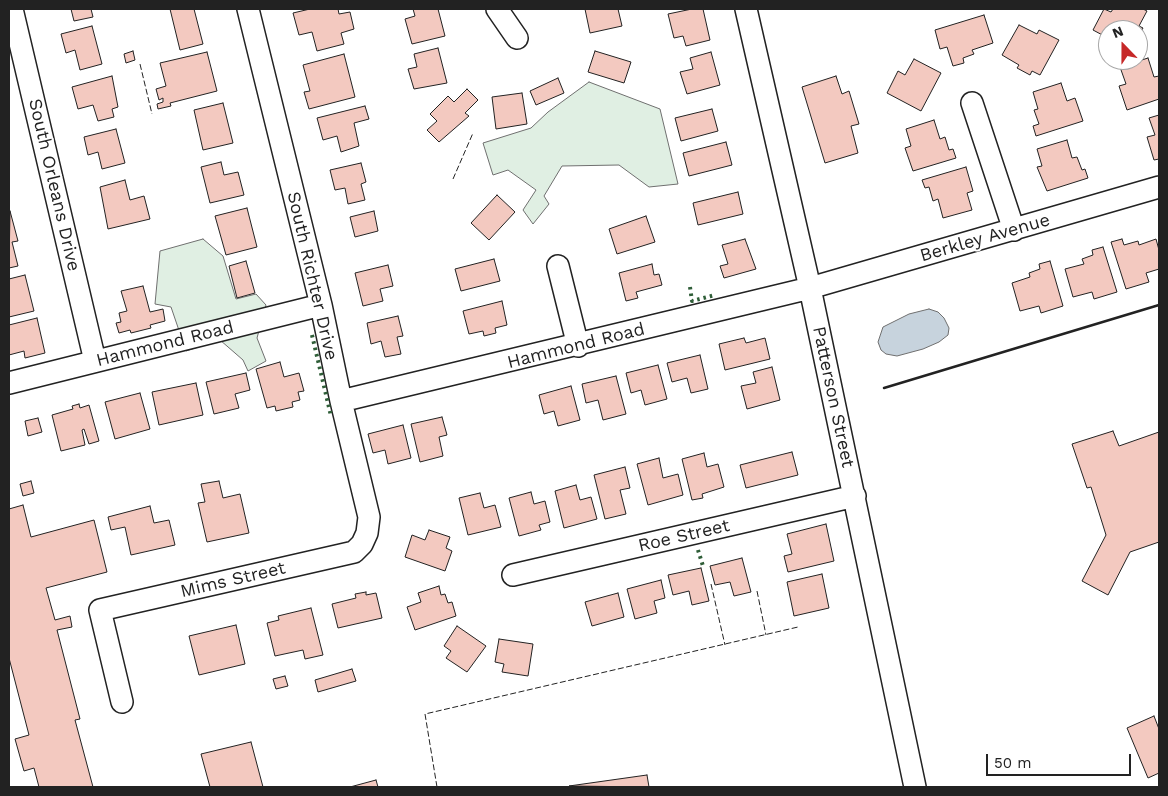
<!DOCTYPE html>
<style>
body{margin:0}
#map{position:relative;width:1168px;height:796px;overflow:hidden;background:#fff;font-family:"Work Sans",sans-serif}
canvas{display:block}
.frame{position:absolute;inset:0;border:10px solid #222;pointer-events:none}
.north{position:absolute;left:1098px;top:20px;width:50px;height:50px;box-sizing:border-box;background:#fff;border:1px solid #a7a7a7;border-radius:50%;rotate:338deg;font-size:14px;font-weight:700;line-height:20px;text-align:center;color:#222}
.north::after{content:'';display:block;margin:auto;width:18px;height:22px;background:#c62828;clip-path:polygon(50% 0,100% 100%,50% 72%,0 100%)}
.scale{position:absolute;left:986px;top:754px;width:145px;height:22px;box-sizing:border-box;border:2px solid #222;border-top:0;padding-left:6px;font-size:15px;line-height:18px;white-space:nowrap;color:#222;-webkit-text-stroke:4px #fff;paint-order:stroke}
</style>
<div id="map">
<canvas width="1168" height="796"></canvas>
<div class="frame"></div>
<div class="north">N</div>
<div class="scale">50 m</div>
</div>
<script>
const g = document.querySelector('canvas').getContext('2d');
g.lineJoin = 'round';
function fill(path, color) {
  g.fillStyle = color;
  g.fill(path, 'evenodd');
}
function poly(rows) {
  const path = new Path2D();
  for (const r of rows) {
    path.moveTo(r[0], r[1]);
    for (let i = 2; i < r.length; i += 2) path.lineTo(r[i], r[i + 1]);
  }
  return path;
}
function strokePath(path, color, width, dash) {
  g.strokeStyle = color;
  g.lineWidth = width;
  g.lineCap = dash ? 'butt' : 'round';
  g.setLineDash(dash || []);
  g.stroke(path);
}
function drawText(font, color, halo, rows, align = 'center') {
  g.font = font + ' "Work Sans",sans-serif';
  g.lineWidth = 4;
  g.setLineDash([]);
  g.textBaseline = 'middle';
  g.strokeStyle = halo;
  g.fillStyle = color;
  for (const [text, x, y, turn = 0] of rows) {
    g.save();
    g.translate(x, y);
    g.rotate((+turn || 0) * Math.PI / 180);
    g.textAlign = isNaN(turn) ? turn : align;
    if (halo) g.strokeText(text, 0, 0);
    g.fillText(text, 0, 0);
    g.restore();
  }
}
const green = poly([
 [589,82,660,109,678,184,649,187,619,165,562,166,544,196,549,204,533,224,523,210,536,190,508,170,493,175,483,143,531,128,548,112,589,82],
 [203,239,223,256,236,299,256,294,266,305,257,338,266,361,248,371,243,360,220,340,186,351,171,307,155,304,160,251,203,239]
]);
fill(green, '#e0efe3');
strokePath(green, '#6f6f6f', 1);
const water = poly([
 [929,309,938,312,944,318,949,328,948,335,939,342,923,349,897,356,886,354,881,350,878,342,883,327,909,314,929,309]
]);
fill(water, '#c7d3dd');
strokePath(water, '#6f6f6f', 1);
const building = poly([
 [71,9,91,9,93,17,74,21,71,9],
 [170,9,194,9,203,44,180,50,170,9],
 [310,9,338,9,339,14,350,12,354,29,341,33,344,44,317,51,312,32,299,35,293,13,310,9],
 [413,9,438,9,445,36,412,44,405,19,415,16,413,9],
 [585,9,618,9,622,26,590,33,585,9],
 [692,9,703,9,710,40,686,46,683,36,674,38,668,14,692,9],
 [1104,9,1111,12,1113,9,1143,9,1147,11,1139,26,1143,28,1138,37,1138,30,1108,30,1108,38,1093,30,1104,9],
 [984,15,993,43,972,50,974,54,963,58,964,63,953,66,947,47,940,49,935,30,984,15],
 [1019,25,1037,34,1039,30,1059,40,1040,75,1032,71,1030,75,1017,68,1019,65,1002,55,1019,25],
 [92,26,102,64,80,70,75,50,66,53,61,34,92,26],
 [438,48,447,83,414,89,408,69,417,67,414,54,438,48],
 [133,51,135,60,126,63,124,54,133,51],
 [595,51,631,62,624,83,588,72,595,51],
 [207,52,217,91,170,103,171,106,158,109,157,104,163,102,163,98,159,100,156,89,166,86,160,63,207,52],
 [711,52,720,85,687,94,680,72,693,69,690,58,711,52],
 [344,54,355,97,309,109,304,92,310,91,303,65,344,54],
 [1148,58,1154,77,1159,76,1159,99,1127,110,1119,86,1126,84,1120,67,1148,58],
 [914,59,941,73,921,111,887,93,898,71,905,75,914,59],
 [112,76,118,107,112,109,114,117,98,121,93,105,78,109,72,87,112,76],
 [836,76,842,94,849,91,859,124,851,126,858,153,825,163,802,87,836,76],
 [558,78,564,93,536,105,530,91,558,78],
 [1061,83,1067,101,1075,98,1083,121,1036,136,1033,126,1039,124,1034,110,1038,109,1033,92,1061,83],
 [467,89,478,100,465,113,469,116,439,142,427,130,437,121,430,114,448,96,454,102,467,89],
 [522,93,527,124,496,129,492,97,522,93],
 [223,103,233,143,203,150,194,110,223,103],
 [365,106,369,119,354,123,359,146,341,152,337,136,323,140,317,118,365,106],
 [712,109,718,131,681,141,675,118,712,109],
 [1159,115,1159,159,1154,160,1147,137,1155,135,1149,118,1159,115],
 [934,120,940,139,945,137,949,150,953,149,956,158,913,171,905,148,911,146,906,129,934,120],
 [116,129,125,163,102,169,98,152,88,155,84,137,116,129],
 [1067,140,1072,158,1077,157,1082,170,1085,169,1088,178,1047,191,1037,167,1042,166,1037,149,1067,140],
 [726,142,732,165,689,176,683,153,726,142],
 [221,162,224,175,238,172,244,195,210,203,201,167,221,162],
 [361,163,366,182,361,184,365,200,348,204,345,188,335,190,330,170,361,163],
 [966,167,973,191,967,193,972,210,943,218,938,199,933,201,929,187,925,188,922,180,966,167],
 [125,180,130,200,144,196,150,219,108,229,100,187,125,180],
 [738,192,743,214,698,225,693,203,738,192],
 [497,195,515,212,489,240,471,223,497,195],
 [247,208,257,247,226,255,215,216,247,208],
 [10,211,18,241,12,242,18,266,9,268,10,211],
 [374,211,378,231,355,237,350,217,374,211],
 [646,216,655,242,617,254,609,229,646,216],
 [745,239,756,269,724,278,720,266,728,264,722,245,745,239],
 [1122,239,1124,245,1138,241,1139,245,1156,239,1159,250,1159,269,1146,273,1149,282,1126,289,1111,242,1122,239],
 [1103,247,1117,292,1094,299,1092,292,1073,297,1065,269,1084,264,1082,259,1093,255,1092,250,1103,247],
 [494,259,500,281,461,291,455,269,494,259],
 [246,261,255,293,237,298,229,266,246,261],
 [1050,261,1063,306,1041,313,1039,306,1020,311,1012,283,1030,277,1029,273,1040,269,1039,264,1050,261],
 [652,264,654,275,659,274,662,285,636,292,638,298,626,301,619,273,652,264],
 [388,265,393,286,380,289,383,301,363,306,355,273,388,265],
 [25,275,34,311,9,317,9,279,25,275],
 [143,286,150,312,163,309,165,321,150,325,151,328,131,333,130,330,119,333,116,323,121,322,119,313,127,311,121,291,143,286],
 [502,301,507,325,495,328,496,333,484,336,483,331,469,334,463,311,502,301],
 [398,316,403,336,397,337,401,354,385,357,381,341,371,344,367,323,398,316],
 [37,318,45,353,25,358,24,351,9,355,9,325,37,318],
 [744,338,746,343,765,338,770,359,725,370,719,344,744,338],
 [700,355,708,389,691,393,687,378,672,382,667,363,700,355],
 [280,362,284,377,299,373,304,391,298,392,300,400,292,402,293,407,276,411,275,406,267,408,256,369,280,362],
 [658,365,667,399,645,405,641,390,631,393,626,373,658,365],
 [772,367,780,400,747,409,741,386,756,383,753,372,772,367],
 [246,373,250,390,235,394,239,408,214,414,206,382,246,373],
 [616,376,626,414,603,420,598,400,586,403,582,384,616,376],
 [196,383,203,415,159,425,152,392,196,383],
 [571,386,580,420,558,426,554,411,544,414,539,395,571,386],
 [140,393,150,429,115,439,105,402,140,393],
 [79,404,80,408,89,405,99,441,89,444,84,429,82,430,85,445,61,451,52,415,73,409,72,406,79,404],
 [442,417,447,435,439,437,443,456,420,462,411,424,442,417],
 [38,418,42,432,28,436,25,421,38,418],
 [403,425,411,458,388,464,385,450,373,453,368,434,403,425],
 [1113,431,1119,446,1159,432,1159,542,1130,552,1108,595,1082,581,1106,535,1091,487,1087,488,1072,444,1113,431],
 [792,452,798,475,746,488,740,465,792,452],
 [704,453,707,467,718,464,724,487,702,494,703,498,692,500,682,459,704,453],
 [659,458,663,478,678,474,683,495,648,505,637,464,659,458],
 [625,467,630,488,620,490,626,514,605,519,594,475,625,467],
 [31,481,34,493,23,496,20,484,31,481],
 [219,481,223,498,240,494,249,533,207,542,198,503,205,502,201,484,219,481],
 [576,485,580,500,591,497,597,519,564,528,555,491,576,485],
 [531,492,534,504,545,501,550,522,539,525,541,530,519,536,509,498,531,492],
 [480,493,484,508,495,505,501,527,468,535,459,498,480,493],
 [23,505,31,537,94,520,107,572,46,588,55,620,70,616,72,627,57,630,80,719,75,720,93,787,39,787,34,768,24,771,15,739,29,735,9,658,9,509,23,505],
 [150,506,154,523,169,520,175,545,131,555,125,527,111,530,108,517,150,506],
 [826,524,834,561,788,572,784,556,792,554,787,534,826,524],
 [429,530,450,537,446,548,452,551,445,571,405,557,412,535,425,540,429,530],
 [742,558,751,592,734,596,730,582,715,585,710,566,742,558],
 [701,568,709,601,692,605,689,591,673,595,668,575,701,568],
 [822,574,829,608,794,616,787,582,822,574],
 [661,580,665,598,654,601,657,613,635,619,627,589,661,580],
 [439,586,441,595,445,594,448,603,452,602,456,616,415,630,407,607,421,602,418,593,439,586],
 [366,592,366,595,376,593,382,618,338,628,332,604,356,598,355,594,366,592],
 [618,593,624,617,592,626,585,602,618,593],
 [311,608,323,655,305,659,303,650,275,656,267,623,279,620,278,616,311,608],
 [236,625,245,664,199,675,189,636,236,625],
 [457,626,486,646,467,672,446,658,451,651,444,646,457,626],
 [499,639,533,644,528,676,502,672,504,664,495,662,499,639],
 [352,669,356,681,318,692,315,680,352,669],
 [285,676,288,686,276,689,273,679,285,676],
 [1154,716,1159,729,1159,773,1148,778,1127,728,1154,716],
 [251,742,263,787,210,787,201,754,251,742],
 [647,775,649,787,569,786,647,775],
 [376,780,378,787,350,787,376,780]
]);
fill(building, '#f3c9c0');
strokePath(building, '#222', 1);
const minor = poly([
 [12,9,95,361],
 [497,9,517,38],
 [746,9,810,288,915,787],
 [972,103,1014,230],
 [558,266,578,346],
 [9,383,321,305],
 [341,401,810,288,1159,187],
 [513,575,855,496],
 [122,702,100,610,354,552,362,544,367,533,369,517,341,401,321,305,248,9]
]);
strokePath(minor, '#222', 24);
strokePath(minor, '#fff', 21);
strokePath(poly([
 [690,287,692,301,715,295],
 [312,335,331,416],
 [698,550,703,566]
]), '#2f5e38', 4, [2.5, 4]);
strokePath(poly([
 [140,64,152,114],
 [453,179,473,133],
 [711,584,725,645],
 [757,591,766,635],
 [437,787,425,714,798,627]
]), '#222', 1, [6, 2.5]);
strokePath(poly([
 [884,388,1159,305]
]), '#222', 2.5);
drawText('18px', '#222', '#fff', [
 ["South Orleans Drive",54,185,77],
 ["Berkley Avenue",985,238,-16],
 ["South Richter Drive",312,276,77],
 ["Hammond Road",165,344,-14],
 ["Hammond Road",576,346,-14],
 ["Patterson Street",833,397,78],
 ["Roe Street",684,536,-13],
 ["Mims Street",233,580,-13]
]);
</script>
